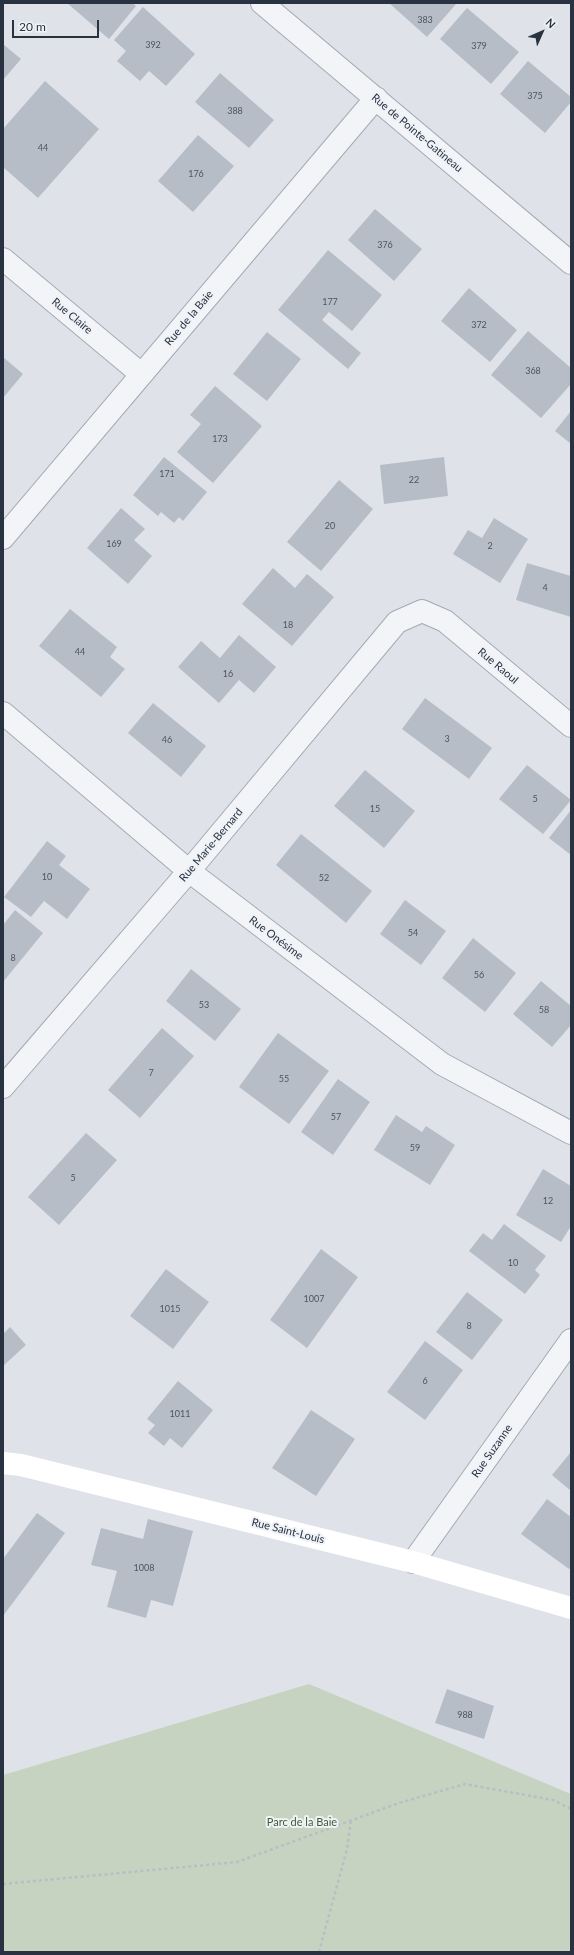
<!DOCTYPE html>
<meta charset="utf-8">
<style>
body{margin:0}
#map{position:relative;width:574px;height:1955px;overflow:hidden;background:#dfe3e9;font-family:Lato,sans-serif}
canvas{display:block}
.frame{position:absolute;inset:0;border:4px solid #283240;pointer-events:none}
.north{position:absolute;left:522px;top:12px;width:40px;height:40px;-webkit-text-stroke:3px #eff2f6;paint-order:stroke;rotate:45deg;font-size:11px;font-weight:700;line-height:16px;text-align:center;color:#283240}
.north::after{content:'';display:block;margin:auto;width:14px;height:18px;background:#283240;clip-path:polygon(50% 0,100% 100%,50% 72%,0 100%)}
.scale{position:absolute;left:12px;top:20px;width:87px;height:18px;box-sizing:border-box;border:2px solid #283240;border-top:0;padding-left:5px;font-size:12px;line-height:14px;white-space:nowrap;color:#283240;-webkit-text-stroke:3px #eff2f6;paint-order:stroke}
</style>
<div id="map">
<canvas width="574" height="1955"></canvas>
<div class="frame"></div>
<div class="north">N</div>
<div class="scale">20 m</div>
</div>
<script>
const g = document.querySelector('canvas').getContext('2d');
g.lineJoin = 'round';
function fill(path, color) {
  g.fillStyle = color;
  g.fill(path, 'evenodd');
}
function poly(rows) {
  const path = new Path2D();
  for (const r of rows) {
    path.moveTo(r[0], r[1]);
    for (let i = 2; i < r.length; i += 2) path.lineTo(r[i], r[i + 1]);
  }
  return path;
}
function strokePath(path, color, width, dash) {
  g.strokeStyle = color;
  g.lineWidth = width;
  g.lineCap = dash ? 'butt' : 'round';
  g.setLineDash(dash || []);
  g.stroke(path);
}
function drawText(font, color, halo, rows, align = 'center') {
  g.font = font + ' Lato,sans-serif';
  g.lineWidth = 4;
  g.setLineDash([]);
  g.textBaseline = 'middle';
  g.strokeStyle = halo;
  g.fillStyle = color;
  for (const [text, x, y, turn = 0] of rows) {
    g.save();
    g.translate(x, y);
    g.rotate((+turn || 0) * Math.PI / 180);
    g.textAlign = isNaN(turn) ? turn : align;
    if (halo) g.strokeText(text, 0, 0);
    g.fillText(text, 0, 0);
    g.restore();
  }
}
fill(poly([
 [309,1684,571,1794,571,1952,3,1952,3,1775]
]), '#c6d3c0');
fill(poly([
 [67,3,132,3,136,6,109,39],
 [389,3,457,3,427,37],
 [143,7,195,54,166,86,149,71,140,81,117,61,126,51,114,40],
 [467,8,519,52,491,84,440,39],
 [3,44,21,59,3,80],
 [528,61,571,97,571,102,545,133,500,94],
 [220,73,274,120,249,148,195,102],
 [45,81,99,129,38,198,3,167,3,129],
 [198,135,234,166,193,212,158,181],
 [375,209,422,249,394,281,348,240],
 [328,250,382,295,352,331,329,312,322,320,361,353,348,369,278,310],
 [469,288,517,330,490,362,441,321],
 [528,331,571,368,571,384,541,418,491,375],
 [267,332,301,359,267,401,233,374],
 [3,357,23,374,3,398],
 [215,386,262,426,213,483,177,452,201,424,190,415],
 [571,411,571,444,555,431],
 [164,457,207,492,183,521,179,517,174,523,161,512,158,516,133,495],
 [444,457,448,496,384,504,380,465],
 [339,480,373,509,321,571,287,542],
 [121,508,145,529,134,540,152,556,128,584,87,548],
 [494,518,528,539,500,583,453,554,468,530,482,538],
 [527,563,571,576,571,617,516,600],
 [273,568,295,588,307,574,334,597,292,646,242,604],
 [70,609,117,647,110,657,125,669,101,697,39,646],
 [239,635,276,667,254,693,239,680,219,703,178,667,201,641,220,658],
 [425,698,492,748,469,779,402,729],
 [153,703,206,746,181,777,128,733],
 [527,765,571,800,543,834,499,799],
 [365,770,415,811,384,848,334,806],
 [571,810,571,855,549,838],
 [301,834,372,891,346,923,276,865],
 [47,841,66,856,59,865,90,889,67,919,44,901,31,917,4,897],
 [405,900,446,931,421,965,380,934],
 [15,910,43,933,3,982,3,925],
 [473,938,516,973,485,1012,442,978],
 [191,969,241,1009,215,1041,166,1001],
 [541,981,571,1006,571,1025,552,1047,513,1014],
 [162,1028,194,1056,140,1118,108,1090],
 [278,1033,329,1071,289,1124,239,1087],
 [338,1079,370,1102,333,1155,301,1132],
 [396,1115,422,1132,426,1126,455,1145,430,1185,374,1150],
 [86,1133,117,1160,59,1225,28,1197],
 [543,1169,571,1186,571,1226,561,1242,516,1215],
 [504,1224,546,1256,535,1270,540,1275,525,1294,469,1251,483,1233,492,1240],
 [321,1249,358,1277,307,1348,270,1320],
 [166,1269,209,1302,173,1349,130,1316],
 [467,1292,503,1320,472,1360,436,1332],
 [10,1327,26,1345,3,1366,3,1334],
 [425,1341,463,1370,425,1420,387,1392],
 [178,1381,213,1410,182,1448,170,1438,164,1446,148,1433,155,1425,147,1419],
 [311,1410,355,1439,316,1496,272,1468],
 [571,1452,571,1491,552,1475],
 [547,1499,571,1517,571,1567,569,1569,521,1534],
 [37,1513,65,1533,3,1616,3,1559],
 [148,1519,193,1531,173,1606,151,1600,146,1618,107,1607,117,1571,91,1565,101,1528,143,1539],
 [447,1689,494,1706,484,1739,435,1723]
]), '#b6bdc6');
const street = poly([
 [262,3,571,263],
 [3,259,141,374],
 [3,538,376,98],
 [3,713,189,871,442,1064,571,1133],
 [3,1087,189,871,397,622,422,611,445,621,571,726],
 [413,1562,571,1340]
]);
strokePath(street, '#a4aab3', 24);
strokePath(poly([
 [3,1884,237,1862,399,1803,465,1784,553,1800,571,1809],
 [319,1952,347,1849,351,1820]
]), '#b9bec4', 2.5, [3, 3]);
strokePath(street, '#f2f4f7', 22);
strokePath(poly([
 [3,1463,21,1465,413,1562,571,1608]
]), '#fff', 22);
drawText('9px', '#4c5562', null, [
 ["383",425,20],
 ["392",153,45],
 ["379",479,46],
 ["375",535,96],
 ["388",235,111],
 ["44",43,148],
 ["176",196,174],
 ["376",385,245],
 ["177",330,302],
 ["372",479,325],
 ["368",533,371],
 ["173",220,439],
 ["171",167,474],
 ["22",414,480],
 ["20",330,526],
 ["169",114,544],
 ["2",490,546],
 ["4",545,588],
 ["18",288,625],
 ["44",80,652],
 ["16",228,674],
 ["3",447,739],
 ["46",167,740],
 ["5",535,799],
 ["15",375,809],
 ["10",47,877],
 ["52",324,878],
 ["54",413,933],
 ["8",13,958],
 ["56",479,975],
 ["53",204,1005],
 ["58",544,1010],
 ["7",151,1073],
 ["55",284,1079],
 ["57",336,1117],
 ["59",415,1148],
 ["5",73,1178],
 ["12",548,1201],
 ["10",513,1263],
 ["1007",314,1299],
 ["1015",170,1309],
 ["8",469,1326],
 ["6",425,1381],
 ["1011",180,1414],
 ["1008",144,1568],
 ["988",465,1715]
]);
drawText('11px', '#283240', '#eff2f6', [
 ["Rue de Pointe-Gatineau",417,133,40],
 ["Rue Claire",72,316,40],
 ["Rue de la Baie",189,318,-50],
 ["Rue Raoul",498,666,40],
 ["Rue Marie-Bernard",211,845,-50],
 ["Rue Onésime",276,938,37],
 ["Rue Suzanne",492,1451,-55],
 ["Rue Saint-Louis",288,1531,14]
]);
drawText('11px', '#3e5c35', '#eff2f6', [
 ["Parc de la Baie",302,1822]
]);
</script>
